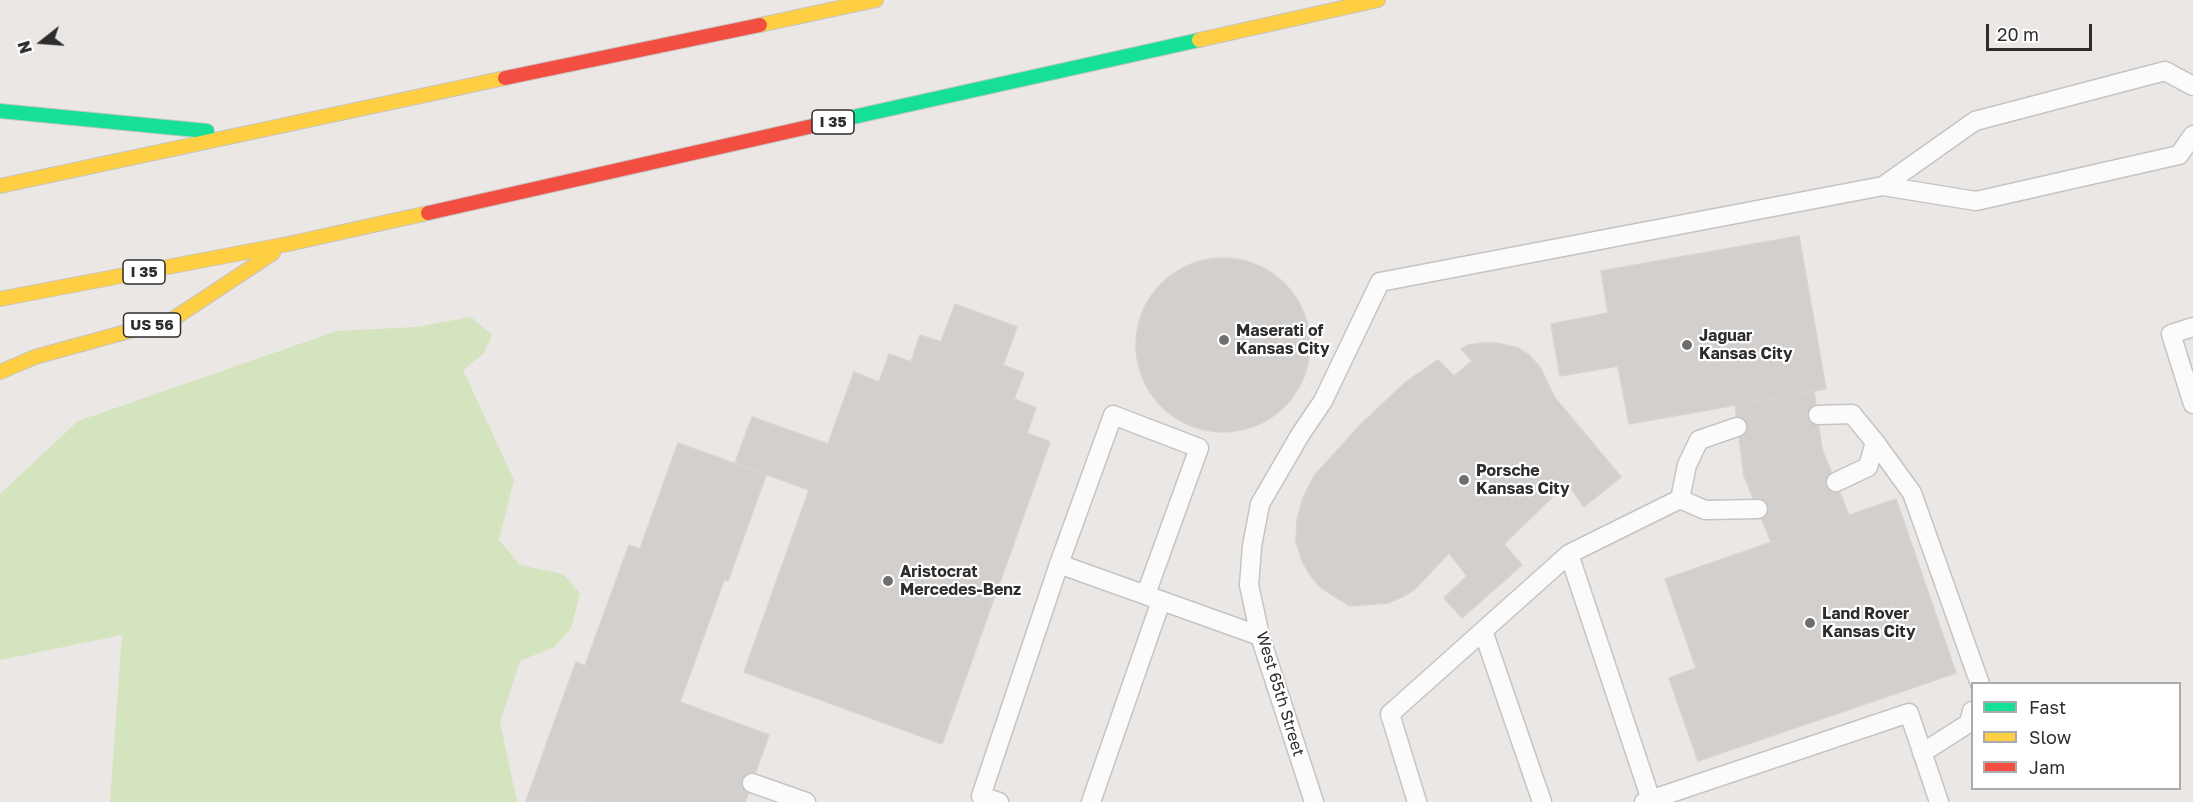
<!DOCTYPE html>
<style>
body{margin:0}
#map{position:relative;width:2193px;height:802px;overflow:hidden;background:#ebe7e4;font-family:"Golos Text",sans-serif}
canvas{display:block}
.legend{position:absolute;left:1971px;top:682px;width:210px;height:108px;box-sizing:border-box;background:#fff;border:2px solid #ababab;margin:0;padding:8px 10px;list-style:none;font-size:18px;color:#2d2d2d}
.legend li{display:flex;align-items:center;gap:12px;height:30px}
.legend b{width:30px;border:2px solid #ababab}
.north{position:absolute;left:12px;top:12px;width:60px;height:60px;-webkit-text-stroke:4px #fff;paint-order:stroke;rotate:253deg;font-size:16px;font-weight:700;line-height:24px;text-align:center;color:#2d2d2d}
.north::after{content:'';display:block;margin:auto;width:21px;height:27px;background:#2d2d2d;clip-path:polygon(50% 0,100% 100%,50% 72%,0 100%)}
.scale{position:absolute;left:1986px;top:24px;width:106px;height:27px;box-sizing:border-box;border:3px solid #2d2d2d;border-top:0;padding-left:8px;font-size:18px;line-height:21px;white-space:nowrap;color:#2d2d2d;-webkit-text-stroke:4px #fff;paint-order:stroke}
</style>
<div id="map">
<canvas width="2193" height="802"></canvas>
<ul class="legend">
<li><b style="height:8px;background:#16e098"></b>Fast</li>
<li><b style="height:8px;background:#ffcf43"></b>Slow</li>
<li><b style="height:8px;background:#f24e42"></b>Jam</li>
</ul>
<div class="north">N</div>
<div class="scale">20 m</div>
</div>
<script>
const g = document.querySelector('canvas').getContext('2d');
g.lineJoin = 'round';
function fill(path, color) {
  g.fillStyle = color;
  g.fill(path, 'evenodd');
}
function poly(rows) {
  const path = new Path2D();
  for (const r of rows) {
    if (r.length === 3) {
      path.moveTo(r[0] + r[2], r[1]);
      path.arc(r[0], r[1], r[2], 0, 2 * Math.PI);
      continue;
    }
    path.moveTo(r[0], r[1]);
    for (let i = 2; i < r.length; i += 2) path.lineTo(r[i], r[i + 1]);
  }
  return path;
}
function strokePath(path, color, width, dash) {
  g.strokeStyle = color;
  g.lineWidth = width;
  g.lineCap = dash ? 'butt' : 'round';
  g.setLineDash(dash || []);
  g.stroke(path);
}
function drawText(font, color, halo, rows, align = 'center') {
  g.font = font + ' "Golos Text",sans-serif';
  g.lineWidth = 4.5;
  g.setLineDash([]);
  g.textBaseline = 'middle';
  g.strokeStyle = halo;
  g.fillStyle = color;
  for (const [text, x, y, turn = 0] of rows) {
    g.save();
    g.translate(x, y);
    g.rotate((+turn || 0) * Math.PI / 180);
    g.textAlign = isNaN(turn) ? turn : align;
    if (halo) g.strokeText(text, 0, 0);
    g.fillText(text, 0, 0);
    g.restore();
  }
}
fill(poly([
 [471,317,492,335,484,353,463,370,514,480,499,540,520,565,563,574,580,593,571,629,554,647,520,661,500,722,517,802,110,802,122,635,0,660,0,494,78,421,337,331,416,327]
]), '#d4e4bf');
const building = poly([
 [1799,236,1826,389,1629,424,1618,366,1560,376,1551,324,1608,313,1601,271,1799,236],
 [1223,345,87],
 [955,304,1017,327,1003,365,1024,373,1014,399,1036,408,1027,433,1050,442,942,744,744,672,809,490,735,463,752,417,828,444,854,372,879,382,889,354,911,362,920,335,941,342,955,304],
 [1483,343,1497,343,1518,348,1529,355,1540,367,1555,398,1621,477,1584,507,1567,483,1504,544,1522,565,1462,618,1444,598,1467,576,1449,553,1415,589,1404,596,1388,603,1350,606,1320,587,1310,575,1302,561,1296,542,1297,519,1303,498,1314,476,1362,423,1407,381,1438,360,1454,376,1472,361,1461,349,1468,345,1483,343],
 [1814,391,1822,449,1849,515,1771,542,1744,476,1735,405,1814,391],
 [678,443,766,475,728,581,724,580,680,702,769,735,745,802,526,801,576,662,585,666,629,545,640,549,678,443],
 [1896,499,1956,673,1698,761,1669,678,1696,668,1665,579,1896,499]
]);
fill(building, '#d2cfcd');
strokePath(building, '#d6d3d0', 1.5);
const lane = poly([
 [1883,186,1975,121,2165,71,2193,86],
 [2193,327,2171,334,2193,404],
 [1818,415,1852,414,1875,442,1868,467,1836,482],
 [1875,442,1912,493,1980,684],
 [1680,499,1687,465,1699,440,1737,427],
 [1569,554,1680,499,1705,510,1758,509],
 [1059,564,1113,415,1199,448,1146,594],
 [1483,631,1542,802],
 [1922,753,1969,723,1972,711],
 [752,783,806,802],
 [999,802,981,796,1059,564,1260,636],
 [1091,802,1161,601],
 [1314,802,1260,636,1249,585,1252,546,1260,504,1300,435,1323,401,1380,282,1883,186,1976,201,2179,155,2193,135],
 [1417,802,1390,714,1569,554,1651,800],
 [1644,802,1909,713,1939,802]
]);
const fast = poly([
 [0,111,207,131],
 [826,123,1199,40]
]);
const slow = poly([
 [760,25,876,0],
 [1199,40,1378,0],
 [0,186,505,78],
 [0,299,288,244,428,213],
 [0,372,35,357,173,319,273,253]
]);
const jam = poly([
 [505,78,760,25],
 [428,213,826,123]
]);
strokePath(lane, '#c5c4c4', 21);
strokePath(fast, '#c6c4c3', 16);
strokePath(slow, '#c6c4c3', 16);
strokePath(jam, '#c6c4c3', 16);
strokePath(lane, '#fcfbfb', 18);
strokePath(fast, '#16e098', 14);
strokePath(slow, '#ffcf43', 14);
strokePath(jam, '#f24e42', 14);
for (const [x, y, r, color] of [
 [1224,340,6,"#706e6d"],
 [1687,345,6,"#706e6d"],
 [1464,480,6,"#706e6d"],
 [888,581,6,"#706e6d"],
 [1810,623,6,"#706e6d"]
]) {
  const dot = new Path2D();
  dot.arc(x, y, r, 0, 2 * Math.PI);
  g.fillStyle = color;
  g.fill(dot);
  strokePath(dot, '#fff', 2);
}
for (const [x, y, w] of [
 [833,122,42],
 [144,272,42],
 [152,325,57]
]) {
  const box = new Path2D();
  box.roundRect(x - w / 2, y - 12, w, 24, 4.5);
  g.fillStyle = '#fff';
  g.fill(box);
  strokePath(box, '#2d2d2d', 1.5);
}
drawText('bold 15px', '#2d2d2d', null, [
 ["I 35",833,122],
 ["I 35",144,272],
 ["US 56",152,325]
]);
drawText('bold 16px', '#2d2d2d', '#fff', [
 ["Maserati of",1236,331],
 ["Kansas City",1236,349],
 ["Jaguar",1699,336],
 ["Kansas City",1699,354],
 ["Porsche",1476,471],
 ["Kansas City",1476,489],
 ["Aristocrat",900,572],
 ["Mercedes-Benz",900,590],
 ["Land Rover",1822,614],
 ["Kansas City",1822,632]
], 'left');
drawText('16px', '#2d2d2d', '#fff', [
 ["West 65th Street",1280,694,73]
]);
</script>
